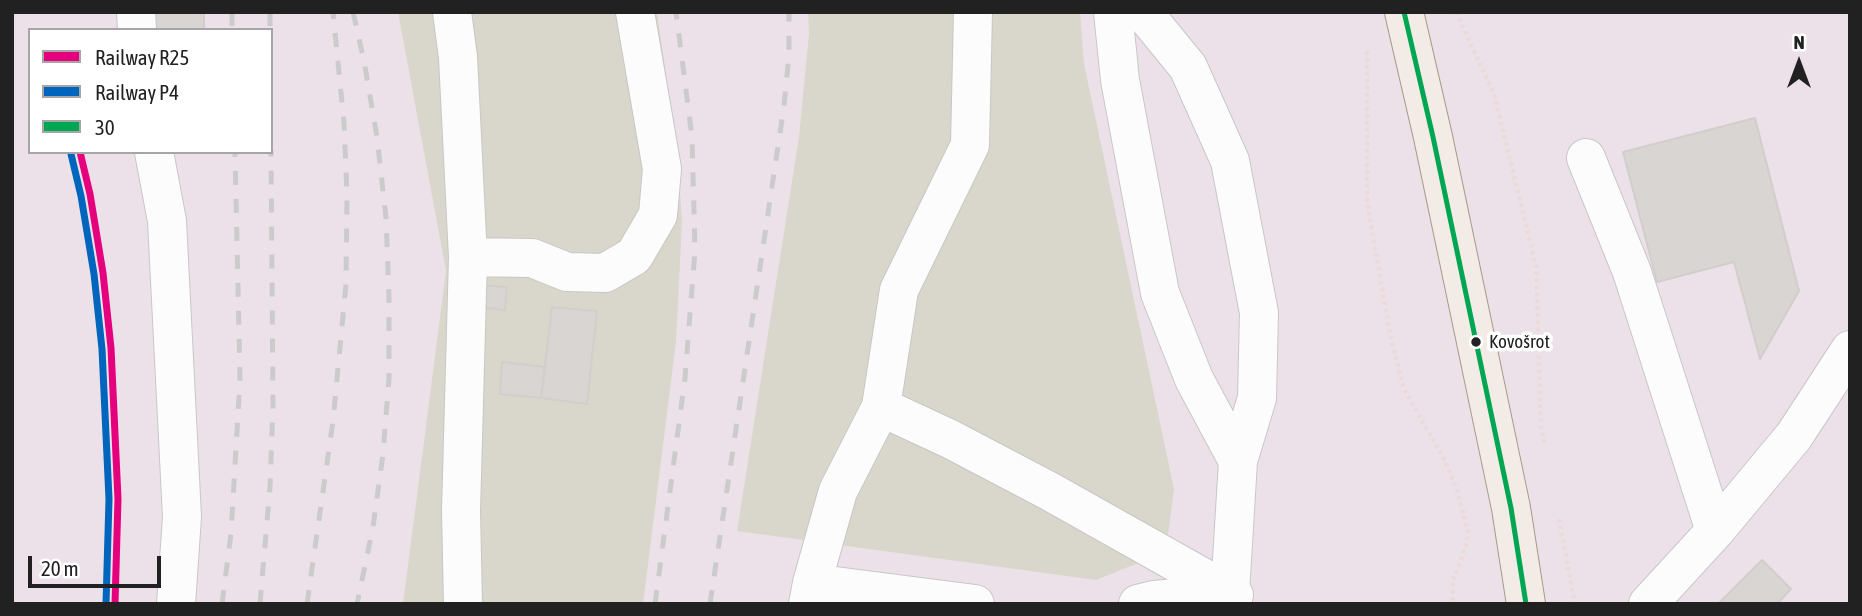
<!DOCTYPE html>
<meta charset="utf-8">
<style>
body{margin:0}
#map{position:relative;width:1862px;height:616px;overflow:hidden;background:#efedea;font-family:"Asap Condensed",sans-serif}
canvas{display:block}
.frame{position:absolute;inset:0;border:14px solid #212121;pointer-events:none}
.legend{position:absolute;left:28px;top:28px;width:245px;height:126px;box-sizing:border-box;background:#fff;border:2px solid #a6a6a6;margin:0;padding:9px 12px;list-style:none;font-size:21px;color:#212121}
.legend li{display:flex;align-items:center;gap:14px;height:35px}
.legend b{width:35px;border:2px solid #a6a6a6}
.north{position:absolute;left:1764px;top:28px;width:70px;height:70px;-webkit-text-stroke:5px #fff;paint-order:stroke;rotate:0deg;font-size:19px;font-weight:700;line-height:28px;text-align:center;color:#212121}
.north::after{content:'';display:block;margin:auto;width:24px;height:32px;background:#212121;clip-path:polygon(50% 0,100% 100%,50% 72%,0 100%)}
.scale{position:absolute;left:28px;top:556px;width:133px;height:32px;box-sizing:border-box;border:4px solid #212121;border-top:0;padding-left:9px;font-size:21px;line-height:24px;white-space:nowrap;color:#212121;-webkit-text-stroke:5px #fff;paint-order:stroke}
</style>
<div id="map">
<canvas width="1862" height="616"></canvas>
<div class="frame"></div>
<ul class="legend">
<li><b style="height:9px;background:#e5007d"></b>Railway R25</li>
<li><b style="height:9px;background:#0065bd"></b>Railway P4</li>
<li><b style="height:9px;background:#00a651"></b>30</li>
</ul>
<div class="north">N</div>
<div class="scale">20 m</div>
</div>
<script>
const g = document.querySelector('canvas').getContext('2d');
g.lineJoin = 'round';
function fill(path, color) {
  g.fillStyle = color;
  g.fill(path, 'evenodd');
}
function poly(rows) {
  const path = new Path2D();
  for (const r of rows) {
    path.moveTo(r[0], r[1]);
    for (let i = 2; i < r.length; i += 2) path.lineTo(r[i], r[i + 1]);
  }
  return path;
}
function strokePath(path, color, width, dash) {
  g.strokeStyle = color;
  g.lineWidth = width;
  g.lineCap = dash ? 'butt' : 'round';
  g.setLineDash(dash || []);
  g.stroke(path);
}
function drawText(font, color, halo, rows, align = 'center') {
  g.font = font + ' "Asap Condensed",sans-serif';
  g.lineWidth = 7;
  g.setLineDash([]);
  g.textBaseline = 'middle';
  g.strokeStyle = halo;
  g.fillStyle = color;
  for (const [text, x, y, turn = 0] of rows) {
    g.save();
    g.translate(x, y);
    g.rotate((+turn || 0) * Math.PI / 180);
    g.textAlign = isNaN(turn) ? turn : align;
    if (halo) g.strokeText(text, 0, 0);
    g.fillText(text, 0, 0);
    g.restore();
  }
}
fill(poly([
 [12,12,1850,12,1850,604,12,604],
 [30,30,271,30,271,152,30,152]
]), '#ede1e9');
fill(poly([
 [398,12,657,12,677,150,682,221,676,342,643,604,403,604,446,271],
 [808,12,1080,12,1084,64,1174,489,1168,535,1143,561,1096,580,737,531,799,137,809,34]
]), '#d9d7cb');
const building = poly([
 [153,12,204,12,204,30,153,30,153,12],
 [1755,118,1799,291,1760,359,1734,262,1657,282,1623,152,1755,118],
 [479,285,507,287,505,310,478,307,479,285],
 [552,307,597,311,587,404,541,398,552,307],
 [502,362,545,367,541,398,500,394,502,362],
 [1762,560,1791,589,1777,604,1718,604,1762,560]
]);
fill(building, '#d8d5d2');
strokePath(building, '#d2cecb', 2);
const minor = poly([
 [136,12,137,30],
 [452,12,458,57,468,257,461,511,463,604],
 [1113,12,1120,80,1160,293,1194,379,1238,461,1230,593,1154,600,1138,604],
 [1143,12,1188,67,1230,161,1259,313,1257,398,1238,461],
 [154,152,167,221,182,517,176,604],
 [1586,158,1632,272,1715,531],
 [468,257,532,258,567,272,605,273,634,256,658,215,662,169,635,12],
 [881,407,950,439,1049,491,1234,595],
 [812,583,838,491,881,407,899,290,970,145,973,12],
 [808,604,812,583,975,604],
 [1648,604,1715,531,1794,436,1850,350]
]);
const major = poly([
 [1404,12,1433,137,1511,508,1526,604]
]);
strokePath(minor, '#c8c7c6', 40);
strokePath(major, '#a69885', 40);
strokePath(poly([
 [1456,12,1494,94,1536,266,1541,428,1545,445],
 [1367,51,1367,202,1391,339,1404,389,1445,461,1457,490,1468,531,1467,543,1453,580,1453,604],
 [1559,519,1575,604]
]), '#ecdad9', 4.5, [3.5, 3.5]);
strokePath(minor, '#fdfcfc', 38);
strokePath(major, '#f2ebe6', 38);
strokePath(poly([
 [232,12,232,30],
 [270,12,270,30],
 [353,12,364,61,377,137,386,218,389,297,389,379,383,454,373,527,357,604],
 [222,604,231,534,240,379,235,152],
 [260,604,270,487,273,405,271,150],
 [307,604,333,421,346,284,347,196,344,123,333,12],
 [655,604,685,378,695,250,692,137,676,12],
 [710,604,784,106,789,55,789,12]
]), '#cbcbcb', 5, [14, 14]);
strokePath(poly([
 [1404,12,1433,137,1511,508,1526,604]
]), '#00a651', 5);
strokePath(poly([
 [80,152,90,194,103,273,111,348,118,499,115,604]
]), '#e5007d', 7);
strokePath(poly([
 [71,154,81,196,94,274,102,349,109,499,106,604]
]), '#0065bd', 7);
for (const [x, y, r, color] of [
 [1476,342,6,"#212121"]
]) {
  const dot = new Path2D();
  dot.arc(x, y, r, 0, 2 * Math.PI);
  g.fillStyle = color;
  g.fill(dot);
  strokePath(dot, '#fff', 2.5);
}
drawText('19px', '#212121', '#fff', [
 ["Kovošrot",1489,342]
], 'left');
</script>
